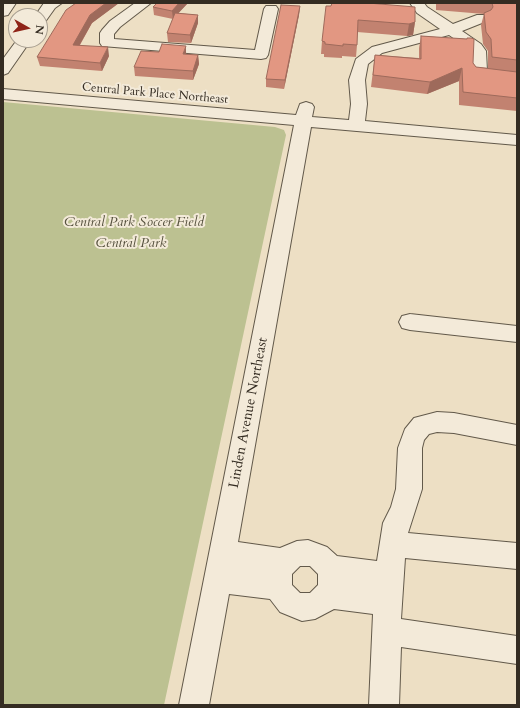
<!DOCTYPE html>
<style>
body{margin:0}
#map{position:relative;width:520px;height:708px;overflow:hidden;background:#eddfc4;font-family:Cardo,serif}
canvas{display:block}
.frame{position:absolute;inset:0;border:4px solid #342c22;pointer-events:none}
.north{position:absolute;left:8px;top:8px;width:40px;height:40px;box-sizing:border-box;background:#f3ead9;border:1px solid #a79e90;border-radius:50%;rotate:98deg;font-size:11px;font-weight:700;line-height:16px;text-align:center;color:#342c22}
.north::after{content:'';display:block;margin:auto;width:14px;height:18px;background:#8f2418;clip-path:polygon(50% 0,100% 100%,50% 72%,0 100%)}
</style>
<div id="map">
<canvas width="520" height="708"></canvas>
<div class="frame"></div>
<div class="north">N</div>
</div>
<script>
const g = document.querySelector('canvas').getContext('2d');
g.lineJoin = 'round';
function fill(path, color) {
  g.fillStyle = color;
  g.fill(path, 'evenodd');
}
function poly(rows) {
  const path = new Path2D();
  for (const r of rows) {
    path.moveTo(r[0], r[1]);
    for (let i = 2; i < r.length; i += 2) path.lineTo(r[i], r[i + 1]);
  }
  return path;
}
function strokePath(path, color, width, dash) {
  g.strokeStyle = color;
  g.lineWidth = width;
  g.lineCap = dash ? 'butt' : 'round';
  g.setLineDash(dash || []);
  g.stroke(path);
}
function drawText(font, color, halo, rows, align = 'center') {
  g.font = font + ' Cardo,serif';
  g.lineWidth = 4;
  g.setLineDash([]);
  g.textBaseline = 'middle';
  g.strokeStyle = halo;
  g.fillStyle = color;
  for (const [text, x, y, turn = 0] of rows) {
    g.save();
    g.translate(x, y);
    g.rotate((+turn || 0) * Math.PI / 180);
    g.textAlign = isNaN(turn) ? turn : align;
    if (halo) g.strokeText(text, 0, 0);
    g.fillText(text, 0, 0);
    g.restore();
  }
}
fill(poly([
 [3,102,275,127,284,130,286,135,164,705,3,705]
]), '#bcc191');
const minor = poly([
 [3,3,16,3,8,15,3,16,3,3],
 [44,3,62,3,55,8,45,22,40,23,40,16,35,16,44,3],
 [135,3,151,3,120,27,114,34,114,39,255,50,264,9,266,6,276,6,278,9,268,55,266,58,261,59,102,46,100,43,100,33,102,30,110,21,135,3],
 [410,3,424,3,427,7,453,24,477,15,487,15,489,18,487,21,462,31,481,44,486,51,487,71,517,74,517,84,474,78,471,75,472,51,449,35,382,53,368,64,365,80,367,104,365,121,517,135,517,145,311,127,238,542,280,548,297,541,308,540,327,547,337,556,377,561,383,523,391,507,396,489,398,448,405,429,414,418,437,412,454,413,517,425,517,445,454,433,437,432,429,434,424,440,422,448,422,489,408,533,517,543,517,569,405,558,401,619,517,636,517,664,401,647,399,705,369,705,373,614,334,609,315,619,302,621,280,612,270,599,229,594,209,705,179,705,294,125,3,99,3,89,296,115,300,104,306,102,312,104,314,107,312,117,349,120,351,104,349,80,356,59,372,47,440,29,417,13,410,3],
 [300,566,310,566,318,574,318,585,310,593,300,593,292,585,292,574,300,566],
 [17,40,31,40,8,73,3,75,3,59,17,40],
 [410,314,517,326,517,342,410,330,402,328,399,322,402,316,410,314]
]);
strokePath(minor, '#62594a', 2);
fill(minor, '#f3ead9');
fill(poly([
 [76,3,119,3,92,23,80,45,109,56,102,71,40,66,37,57],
 [157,3,188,3,178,13,198,15,198,23,191,43,168,42,167,33,173,19,154,15,153,7],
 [368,3,415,22,413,35,407,36,357,32,357,45,356,57,342,56,342,58,324,57,324,54,321,54,322,41,331,6],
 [436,3,517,3,517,111,459,105,459,81,427,94,371,87,375,55,419,58,419,48,421,36,467,39,467,38,473,63,476,67,488,68,488,51,483,44,481,25,484,14,436,10],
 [300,6,299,15,284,89,266,87,266,79],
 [186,54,198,55,199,64,193,80,135,76,134,67]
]), '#c28270');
fill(poly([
 [106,3,119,3,92,23,75,53,73,45,90,15],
 [179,3,188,3,173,19,172,11],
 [300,6,299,15,284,89,285,80],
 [198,15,198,23,191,43,190,35],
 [415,22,413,35,407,36,409,24],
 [186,46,186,54,183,54],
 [108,47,109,56,102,71,100,63],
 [198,55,199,64,193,80,193,71],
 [462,68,459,81,427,94,430,82]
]), '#9e6a5b');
const building = poly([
 [76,3,106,3,90,15,73,45,108,47,100,63,37,57,66,10,76,3],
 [157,3,179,3,172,11,153,7,157,3],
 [332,3,368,3,415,7,415,22,409,24,358,20,357,45,343,44,343,46,325,44,325,42,322,41,326,6,331,6,332,3],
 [492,3,514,3,517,4,517,60,492,57,491,39,486,32,484,13,491,10,493,7,492,3],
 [281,5,300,6,285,80,266,79,281,5],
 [175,13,198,15,190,35,167,33,175,13],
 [421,36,467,39,467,38,471,38,474,39,473,63,476,67,517,72,517,98,463,92,462,68,430,82,373,75,375,55,421,59,421,36],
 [162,44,186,46,183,54,198,55,193,71,134,67,141,51,159,52,162,44]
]);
fill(building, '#e29782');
strokePath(building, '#9e6a5b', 1);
drawText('12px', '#342c22', '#f3ead9', [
 ["Central Park Place Northeast",155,94,5]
]);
drawText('italic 14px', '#56513e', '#f3ead9', [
 ["Central Park Soccer Field",134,223],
 ["Central Park",131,244]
]);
drawText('14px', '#342c22', '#f3ead9', [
 ["Linden Avenue Northeast",249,413,-79]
]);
</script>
